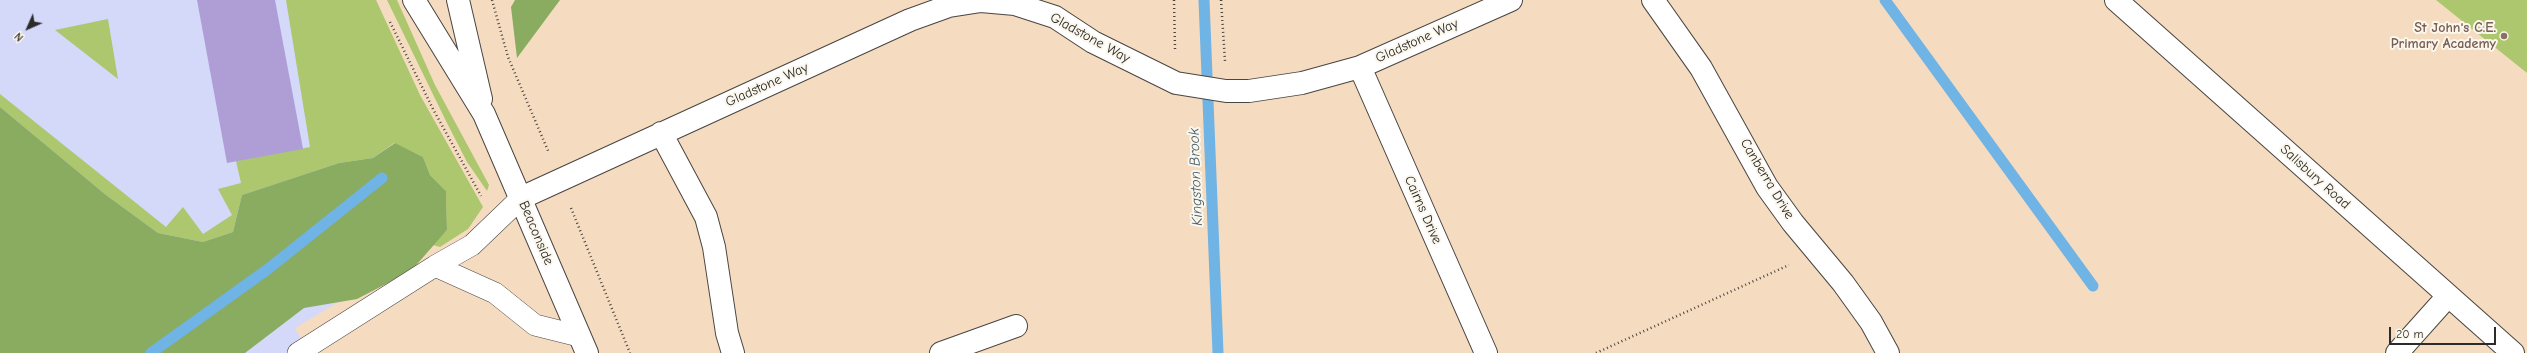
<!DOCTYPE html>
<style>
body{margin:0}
#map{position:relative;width:2527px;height:353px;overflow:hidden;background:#f5dbbf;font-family:"Comic Neue",sans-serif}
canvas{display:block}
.north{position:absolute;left:8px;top:8px;width:40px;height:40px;-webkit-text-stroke:3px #fbf7ec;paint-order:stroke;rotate:225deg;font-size:11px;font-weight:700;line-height:16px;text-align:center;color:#2b2b2b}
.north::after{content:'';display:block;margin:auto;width:14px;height:18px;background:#2b2b2b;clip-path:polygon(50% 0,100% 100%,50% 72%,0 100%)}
.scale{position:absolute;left:2389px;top:327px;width:107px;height:18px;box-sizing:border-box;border:2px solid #2b2b2b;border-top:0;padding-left:5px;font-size:12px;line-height:14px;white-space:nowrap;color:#2b2b2b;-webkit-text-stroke:3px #fbf7ec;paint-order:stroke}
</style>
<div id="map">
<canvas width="2527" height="353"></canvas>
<div class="north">N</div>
<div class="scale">20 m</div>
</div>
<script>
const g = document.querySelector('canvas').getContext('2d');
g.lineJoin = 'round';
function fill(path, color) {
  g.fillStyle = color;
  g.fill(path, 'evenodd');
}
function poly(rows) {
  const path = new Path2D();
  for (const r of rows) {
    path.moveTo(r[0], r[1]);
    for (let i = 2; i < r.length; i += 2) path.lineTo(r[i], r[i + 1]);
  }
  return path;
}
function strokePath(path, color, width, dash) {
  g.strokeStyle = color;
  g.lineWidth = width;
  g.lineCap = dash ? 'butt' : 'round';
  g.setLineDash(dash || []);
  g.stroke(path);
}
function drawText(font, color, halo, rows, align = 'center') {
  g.font = font + ' "Comic Neue",sans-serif';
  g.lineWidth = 4;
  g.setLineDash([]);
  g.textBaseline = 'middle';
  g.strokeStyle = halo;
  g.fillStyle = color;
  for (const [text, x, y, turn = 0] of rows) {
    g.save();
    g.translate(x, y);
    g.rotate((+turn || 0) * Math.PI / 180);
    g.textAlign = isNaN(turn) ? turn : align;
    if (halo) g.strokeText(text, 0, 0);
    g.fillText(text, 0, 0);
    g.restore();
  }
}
fill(poly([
 [0,0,322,0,434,244,295,328,309,353,0,353]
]), '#d4d8f9');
fill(poly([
 [286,0,376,0,420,95,483,207,468,229,440,247,433,245,447,230,446,191,430,175,423,157,394,143,373,158,339,163,242,195,233,232,203,242,158,233,106,195,0,107,0,94,166,227,183,207,203,234,232,215,218,189,241,183,236,161,310,147],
 [387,0,397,0,435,85,489,185,487,191,467,162,446,121],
 [2436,0,2527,0,2527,73],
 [108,19,118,79,55,30]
]), '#acc76e');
fill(poly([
 [515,0,560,0,517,58,511,7],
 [0,107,106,195,158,233,203,242,233,232,242,195,339,163,373,158,395,143,423,157,430,175,446,191,447,230,411,271,357,299,304,308,245,353,0,353]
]), '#89ac61');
strokePath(poly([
 [1204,0,1218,353],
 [1885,0,2093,286],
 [151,353,268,269,382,178]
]), '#70b3e5', 11);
fill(poly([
 [197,0,275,0,303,149,227,163]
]), '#ae9ed5');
const service = poly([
 [435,266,472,245,521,198],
 [298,353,435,266,495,293,535,325,579,336]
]);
const minor = poly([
 [1653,0,1701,68,1767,187,1793,223,1843,283,1871,322,1888,353],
 [2116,0,2513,353],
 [1360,67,1486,353],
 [661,133,706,217,714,247,727,333,733,353],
 [521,198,910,20,949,6,981,1,1015,4,1055,17,1093,42,1176,83,1226,91,1249,91,1302,83,1360,67,1511,0],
 [941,353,1016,326],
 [2397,353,2448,296]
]);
const trunk = poly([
 [414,0,484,114,587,353],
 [458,0,481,99]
]);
strokePath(service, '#494541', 22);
strokePath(minor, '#494541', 24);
strokePath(trunk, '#494541', 24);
strokePath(poly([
 [492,0,508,57,549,153],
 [1174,0,1175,49],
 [1221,0,1225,61],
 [390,22,434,111,481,196],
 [571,208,630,353],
 [1596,353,1789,265]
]), '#494541', 2.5, [1, 3]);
strokePath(service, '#fff', 21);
strokePath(minor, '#fff', 22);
strokePath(trunk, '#fff', 22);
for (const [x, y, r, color] of [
 [2504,36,4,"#8d6e63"]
]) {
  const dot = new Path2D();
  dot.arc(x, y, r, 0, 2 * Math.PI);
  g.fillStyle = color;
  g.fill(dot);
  strokePath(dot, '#fbf7ec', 1.5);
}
drawText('bold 14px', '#785e54', '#fbf7ec', [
 ["St John's C.E.",2496,28],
 ["Primary Academy",2496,44]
], 'right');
drawText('14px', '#2b2b2b', '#fbf7ec', [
 ["Gladstone Way",1090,38,29],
 ["Gladstone Way",1417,41,-24],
 ["Gladstone Way",767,85,-24],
 ["Salisbury Road",2315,177,42],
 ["Canberra Drive",1767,179,59],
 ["Cairns Drive",1423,210,66],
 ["Beaconside",536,233,67]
]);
drawText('italic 15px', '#435b6c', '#fbf7ec', [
 ["Kingston Brook",1196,177,-92]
]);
</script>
